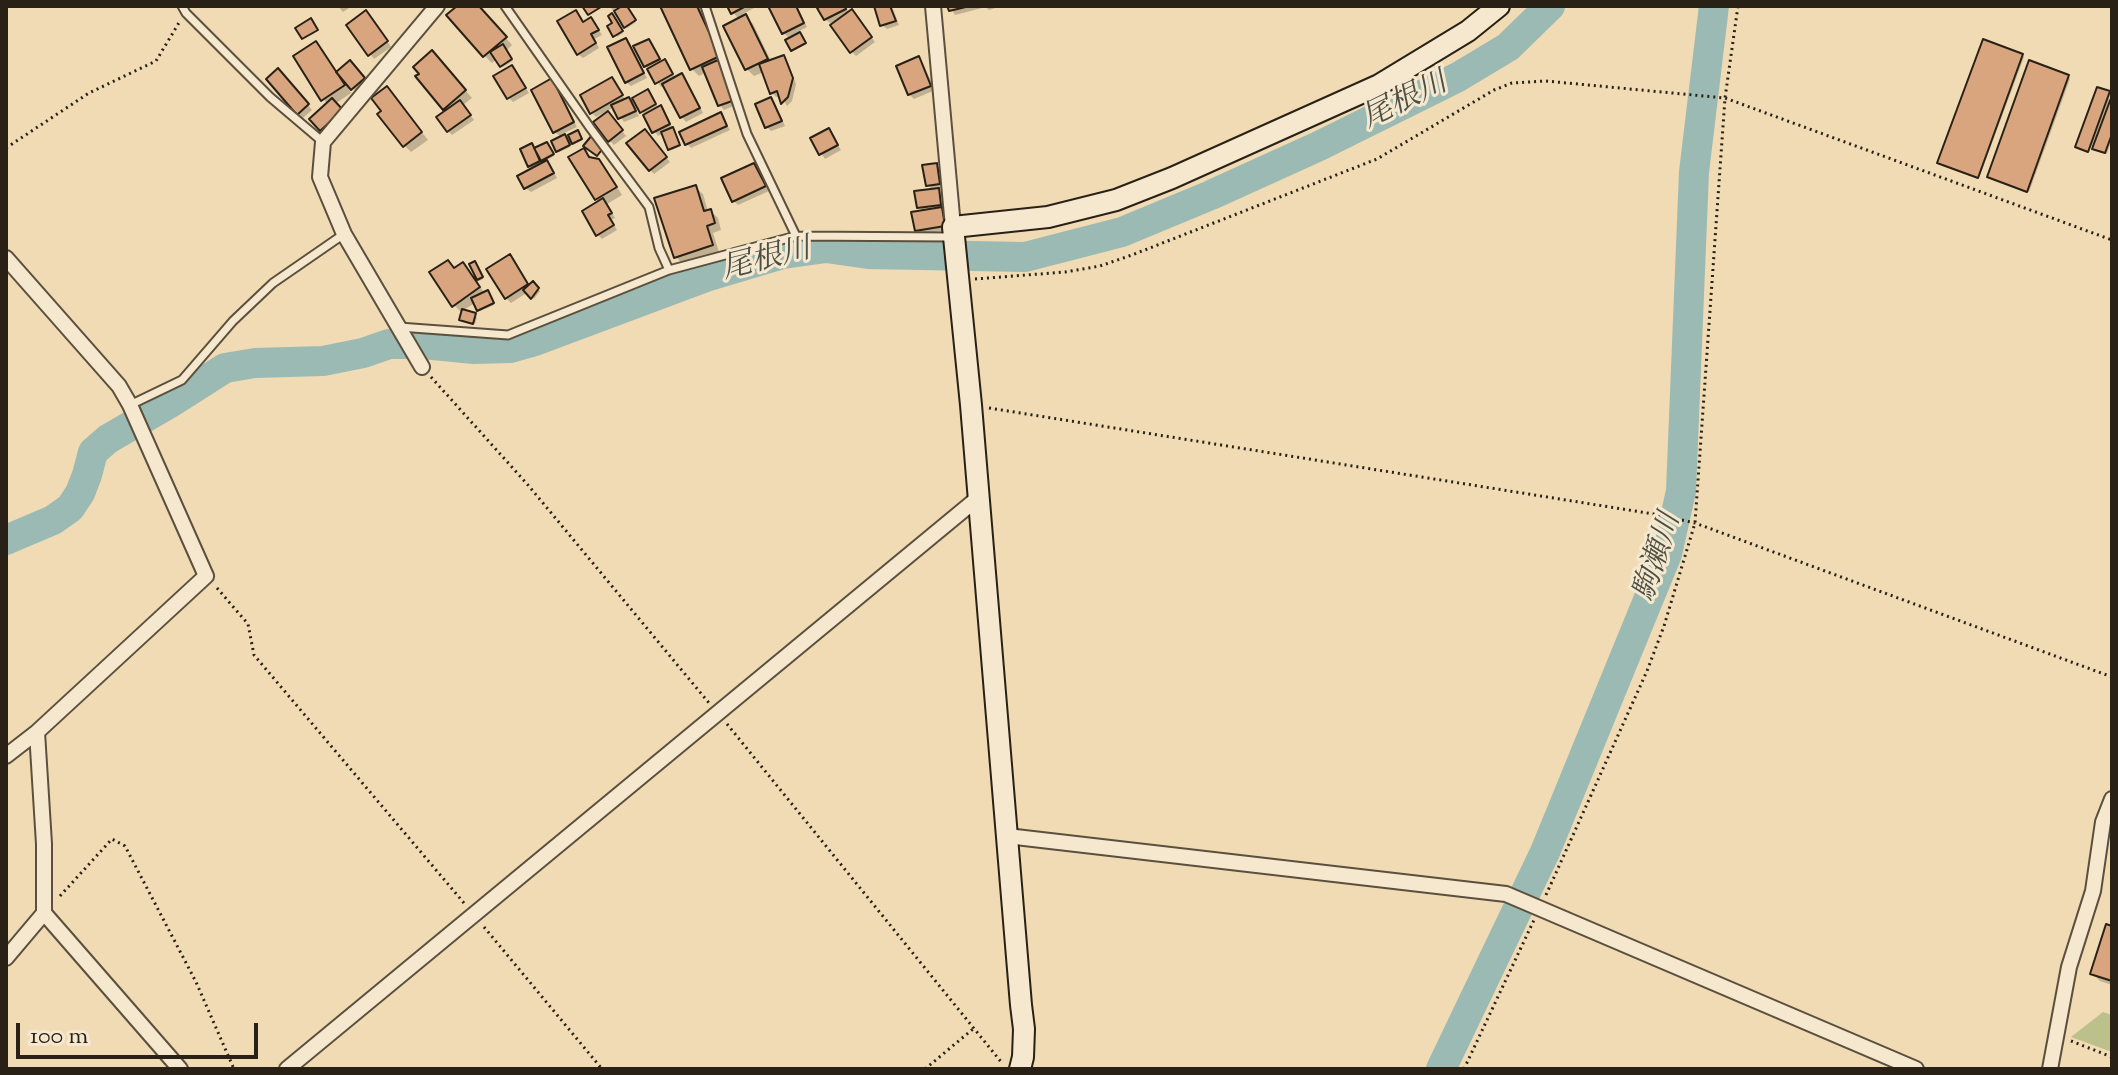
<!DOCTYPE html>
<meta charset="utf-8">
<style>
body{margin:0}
#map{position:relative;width:2118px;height:1075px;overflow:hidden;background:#f0dbb4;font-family:"Sorts Mill Goudy",serif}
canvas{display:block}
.frame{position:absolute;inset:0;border:8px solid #292116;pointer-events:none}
.scale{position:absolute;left:16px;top:1023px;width:242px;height:36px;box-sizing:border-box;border:4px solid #292116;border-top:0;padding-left:10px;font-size:24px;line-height:28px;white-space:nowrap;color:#292116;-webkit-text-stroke:6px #f5e8ce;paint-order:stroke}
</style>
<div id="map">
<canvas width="2118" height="1075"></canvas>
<div class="frame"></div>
<div class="scale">100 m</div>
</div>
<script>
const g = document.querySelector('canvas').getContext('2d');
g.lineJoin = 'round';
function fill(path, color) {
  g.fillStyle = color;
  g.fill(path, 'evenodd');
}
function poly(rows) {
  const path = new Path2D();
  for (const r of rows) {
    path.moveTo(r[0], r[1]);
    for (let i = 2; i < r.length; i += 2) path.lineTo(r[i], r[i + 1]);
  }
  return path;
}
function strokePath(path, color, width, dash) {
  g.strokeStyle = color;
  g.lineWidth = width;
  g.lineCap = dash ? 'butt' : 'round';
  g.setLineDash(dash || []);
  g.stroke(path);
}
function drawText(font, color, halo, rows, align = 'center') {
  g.font = font + ' "Sorts Mill Goudy","Noto Serif JP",serif';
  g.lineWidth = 6;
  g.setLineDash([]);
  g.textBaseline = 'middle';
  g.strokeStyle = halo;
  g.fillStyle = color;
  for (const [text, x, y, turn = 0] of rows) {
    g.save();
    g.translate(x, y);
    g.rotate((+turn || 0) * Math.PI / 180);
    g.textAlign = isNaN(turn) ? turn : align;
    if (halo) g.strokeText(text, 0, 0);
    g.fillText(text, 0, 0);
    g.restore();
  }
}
fill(poly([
 [2103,1012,2112,1015,2112,1052,2071,1037]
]), '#bcc08b');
fill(poly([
 [338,6,352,6,343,12],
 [460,6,478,6,512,45,506,51,513,61,503,67,497,59,492,63,485,56,449,16],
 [610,6,627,6,636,22,627,28,617,13,613,16,623,33,617,37,615,23,611,17,615,14],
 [662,6,699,6,726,63,738,104,724,110,720,105,706,72,699,76,691,68],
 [729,6,753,6,754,8,743,14,753,24,771,61,783,57,788,62,796,84,792,101,787,106,781,96,776,97,772,93,764,72,754,76,747,69,726,26,739,20],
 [770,6,797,6,807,27,788,37,783,32],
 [823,6,846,6,849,14,856,16,875,42,856,56,852,52,839,19,830,23,825,19],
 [876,6,892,6,899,25,887,29,882,25],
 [950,6,1002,6,989,10,986,7,955,15],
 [371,17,391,47,374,59,349,25],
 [584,24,595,24,602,35,594,39,599,48,583,58,578,54],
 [626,40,630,44,647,78,631,86,626,82],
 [648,41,662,63,665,61,669,66,676,79,682,75,686,80,703,113,686,122,682,117,665,85,661,87,646,66],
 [316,43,323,51,338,73,354,67,368,84,357,93,346,80,344,82,351,93,335,104,346,115,326,134,312,119,328,104,323,99],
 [2022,55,2024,57,1979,178,1941,164],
 [919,59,923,63,935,90,914,99,909,94],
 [439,60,472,98,463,105,474,120,452,135,448,131,448,111,418,77],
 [512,67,529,93,513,102,509,98],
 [282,75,312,110,303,118,298,114],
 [2068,77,2070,79,2029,192,1991,178],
 [612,79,626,101,629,99,633,104,639,116,624,122,614,107,596,117,592,113],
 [552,81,556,86,577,127,562,134,570,147,559,152,558,151,562,138,555,132],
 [2108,93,2110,95,2109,99,2112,100,2112,139,2107,154,2096,150,2092,145,2089,152,2079,148],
 [393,96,428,140,411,152,404,145],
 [652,96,659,109,661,107,665,112,681,146,672,150,664,133,658,136,642,111],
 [771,99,775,104,785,126,771,131,767,127],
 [721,115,730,130,691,148,687,144],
 [612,118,626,136,614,145,610,141],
 [828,130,841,150,825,159,812,139],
 [649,136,670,162,654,174,650,170],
 [549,146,554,156,545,161,551,167,557,178,531,192,526,188,533,170,530,166,535,150],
 [583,150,606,169,622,195,607,204,615,218,611,220,617,230,602,239,598,235,600,203,571,158],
 [754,165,758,169,769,191,738,205,734,201],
 [936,165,941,169,944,188,938,189,943,194,945,208,940,209,945,214,948,230,921,234,916,230,924,212,919,207,933,190,928,185],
 [695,187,703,194,708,212,710,211,718,218,721,230,713,233,719,252,683,264,676,257],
 [514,261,530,287,533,284,540,291,534,299,528,292,511,303,506,298],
 [463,265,476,281,479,280,471,265,476,265,483,279,477,282,485,294,489,294,494,305,480,311,475,303,462,311,477,317,475,324,463,321,463,314,454,305,456,270],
 [2112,928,2112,985,2100,981,2092,973]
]), '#0003');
strokePath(poly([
 [6,540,53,520,70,508,80,493,87,475,93,452,108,439,170,403,225,368,255,363,323,361,363,353,389,344,423,344,474,349,510,348,535,341,706,277,783,254,826,248,868,254,1025,257,1122,232,1211,195,1319,146,1458,77,1508,47,1550,6],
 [1441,1069,1545,852,1667,554,1681,491,1694,172,1714,6]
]), '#9bbab3', 30);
const building = poly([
 [457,6,479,6,507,37,483,57,446,15,457,6],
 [582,6,601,6,601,7,588,15,582,6],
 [622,6,627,6,636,20,624,28,614,11,622,6],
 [660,6,697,6,720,56,690,70,660,6],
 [727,6,746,6,731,14,727,6],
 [768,6,796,6,804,23,782,34,768,6],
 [821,6,845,6,846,9,824,20,817,8,821,6],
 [874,6,890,6,896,21,880,26,874,6],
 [947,6,970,6,949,11,947,6],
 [852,9,872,37,850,53,830,25,852,9],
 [366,10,388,41,368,56,346,25,366,10],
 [576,10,583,22,591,17,599,30,591,34,596,43,577,55,557,21,576,10],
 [612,13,623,31,613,37,607,26,612,23,608,16,612,13],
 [746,14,768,59,745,70,723,26,746,14],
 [311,18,318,30,302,39,295,28,311,18],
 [800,32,806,43,791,51,785,40,800,32],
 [626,38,644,73,625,83,607,47,626,38],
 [649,39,660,59,644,67,633,46,649,39],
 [1983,39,2023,54,1978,178,1937,163,1983,39],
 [316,41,345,85,321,101,293,56,316,41],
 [503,44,512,59,500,67,490,52,503,44],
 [432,50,466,90,443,110,415,76,419,74,413,67,432,50],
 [784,55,793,78,788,97,781,104,777,91,770,94,759,64,784,55],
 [919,56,931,86,908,95,896,66,919,56],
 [665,59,673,74,655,84,647,69,665,59],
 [350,60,365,78,351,90,336,72,350,60],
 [718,60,735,100,718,106,702,67,718,60],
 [2029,60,2069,75,2027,192,1987,177,2029,60],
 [512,65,526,88,507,99,493,76,512,65],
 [278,68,309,104,297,115,266,79,278,68],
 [682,73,700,108,680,118,662,84,682,73],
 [612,77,623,95,590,114,580,95,612,77],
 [552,78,574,122,553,133,531,90,552,78],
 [387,86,422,132,403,147,377,114,381,111,371,98,387,86],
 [2097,87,2110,91,2088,152,2075,147,2097,87],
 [648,89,656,104,640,113,632,98,648,89],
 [629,97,636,111,618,119,611,105,629,97],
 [771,97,782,121,765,128,755,104,771,97],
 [332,98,343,110,320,131,309,119,332,98],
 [2111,98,2112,134,2105,153,2092,149,2111,98],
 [460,100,471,115,447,132,436,117,460,100],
 [661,105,670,124,652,133,643,115,661,105],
 [608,111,623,130,608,142,593,122,608,111],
 [721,112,727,126,685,145,679,132,721,112],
 [673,127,680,145,668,150,661,132,673,127],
 [829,128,838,145,819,155,810,138,829,128],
 [645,129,667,157,649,171,626,143,645,129],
 [578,130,582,139,572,144,568,135,578,130],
 [565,134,570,145,556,152,551,141,565,134],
 [593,134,604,147,597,156,583,146,593,134],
 [547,142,554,154,541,161,534,148,547,142],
 [532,143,540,161,528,167,520,149,532,143],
 [584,148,589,157,599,159,617,187,595,200,568,157,584,148],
 [547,160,554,173,524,189,517,176,547,160],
 [754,163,766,186,732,202,721,178,754,163],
 [937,163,940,184,926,186,922,165,937,163],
 [696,185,704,211,711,209,715,223,707,226,713,245,674,258,654,198,696,185],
 [939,188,941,205,917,208,914,191,939,188],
 [603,198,612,213,608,215,614,225,596,236,582,211,603,198],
 [942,207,945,226,915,231,911,212,942,207],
 [510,254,528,284,505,299,486,269,510,254],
 [448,260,454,268,463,262,480,287,452,307,429,272,448,260],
 [475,261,483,277,477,280,469,264,475,261],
 [533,281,539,288,531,299,523,290,533,281],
 [488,290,494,303,477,311,471,298,488,290],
 [462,309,476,313,473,324,459,320,462,309],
 [2106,924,2112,926,2112,981,2090,974,2106,924]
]);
fill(building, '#d8a57e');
strokePath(building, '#292116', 2);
const lane = poly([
 [182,6,186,13,270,97,323,142],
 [505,6,591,129,649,207,659,248,669,270],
 [705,6,747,134,796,236],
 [399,327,508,335,669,270,796,236,952,237],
 [130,405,182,380,233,321,273,283,344,234]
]);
const street = poly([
 [933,6,953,227],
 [6,258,119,386,130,405,206,576,37,732,6,756],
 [422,367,344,234,320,177,323,142,437,6],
 [37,732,44,844,44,913,180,1069],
 [1007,836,1506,894,1916,1069],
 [6,958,44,913],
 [287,1069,978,498],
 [2050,1069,2069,967,2093,891,2103,822,2112,799]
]);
const secondary = poly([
 [1020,1069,1023,1057,1024,1029,1021,1005,971,405,953,227,1048,217,1116,200,1172,178,1379,85,1468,31,1499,6]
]);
strokePath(lane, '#5b503e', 11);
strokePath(street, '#5b503e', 18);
strokePath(secondary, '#292116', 24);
strokePath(poly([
 [6,148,89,93,156,61,180,21],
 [975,279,1065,272,1100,266,1132,255,1377,159,1494,90,1512,83,1546,81,1725,98,2112,240],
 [431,377,528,485,709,703],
 [989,408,1660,515,1695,523,2112,677],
 [217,588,248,624,254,655,464,903],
 [727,724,1002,1063],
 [1546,895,1647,671,1664,626,1695,523,1725,98,1738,6],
 [60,896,112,839,125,846,196,982,234,1069],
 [484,927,602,1069],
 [2071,1041,2112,1057],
 [925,1069,973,1029],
 [1464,1069,1534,920]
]), '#292116', 3, [2, 4]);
strokePath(lane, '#f5e8ce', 7);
strokePath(street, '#f5e8ce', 14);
strokePath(secondary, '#f5e8ce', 20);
drawText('italic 30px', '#4b4f45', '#f5e8ce', [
 ["尾根川",1406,103,-26],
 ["尾根川",767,262,-14],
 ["駒瀬川",1660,558,-72]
]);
</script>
